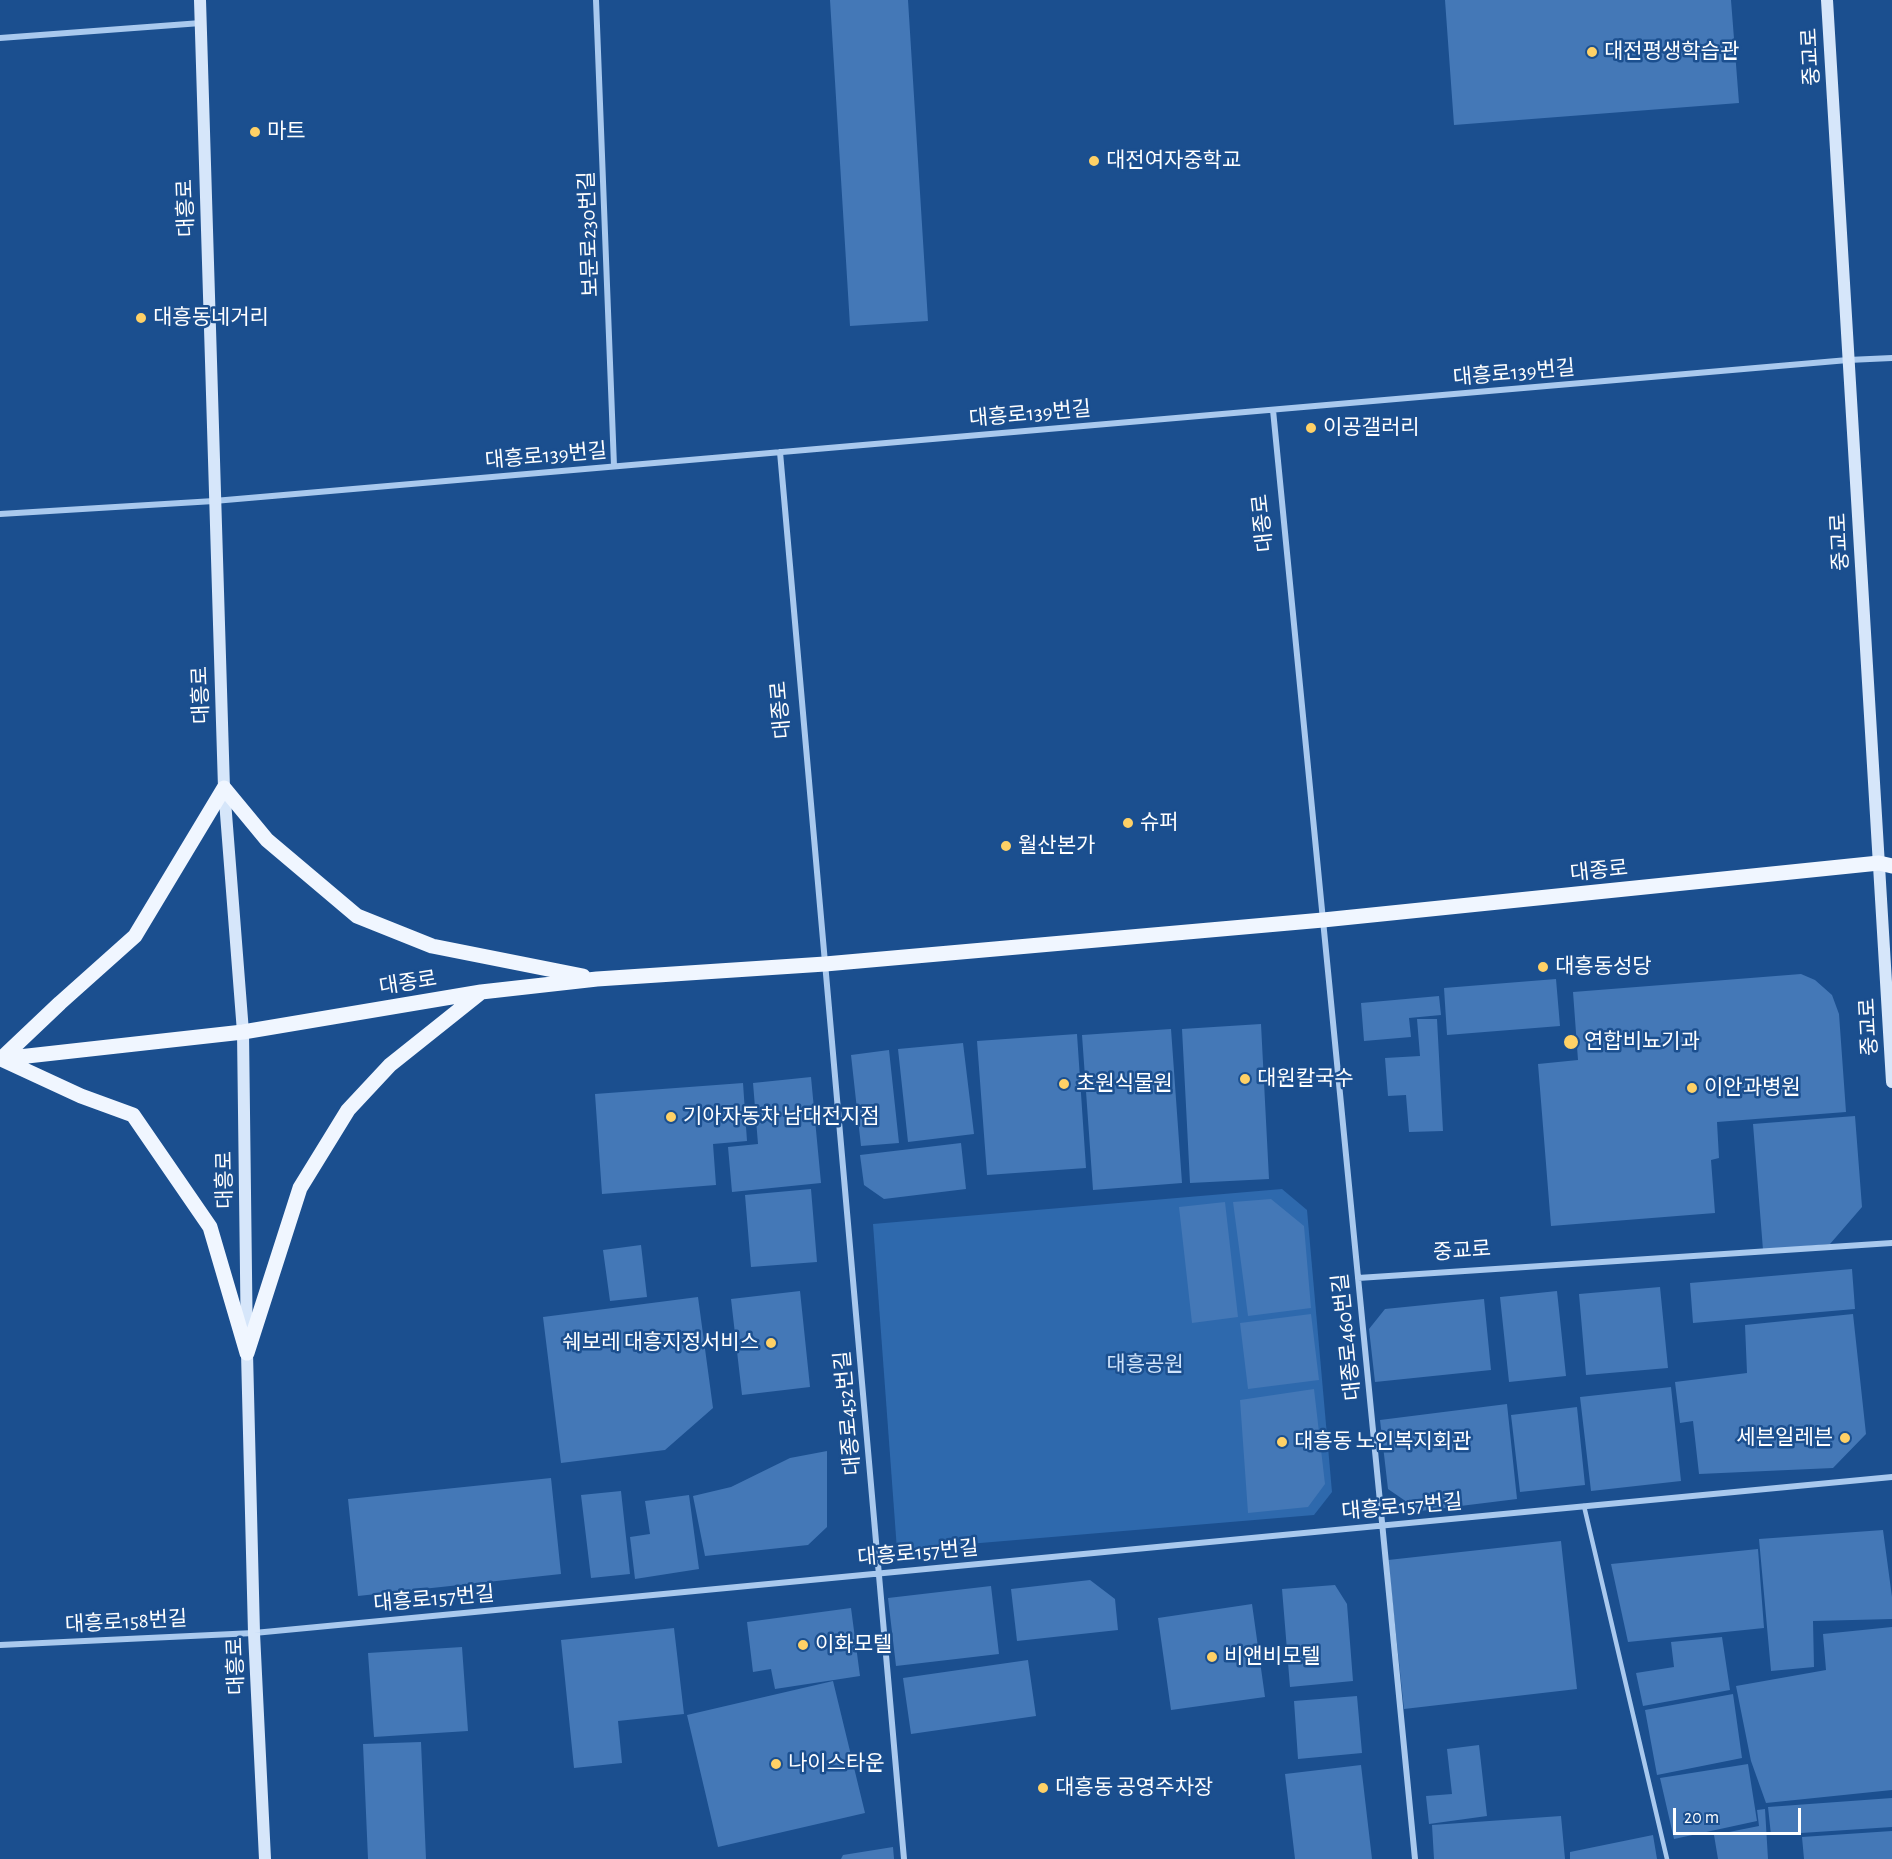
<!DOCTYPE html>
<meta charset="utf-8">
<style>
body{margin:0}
#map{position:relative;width:1892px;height:1859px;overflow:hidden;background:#1b4f8f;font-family:"Alegreya Sans",sans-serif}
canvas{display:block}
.scale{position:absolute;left:1673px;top:1808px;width:128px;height:27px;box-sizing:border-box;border:3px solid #fff;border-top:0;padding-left:8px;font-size:18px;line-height:21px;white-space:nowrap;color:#fff;-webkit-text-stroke:4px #1b4f8f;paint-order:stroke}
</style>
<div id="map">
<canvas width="1892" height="1859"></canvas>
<div class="scale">20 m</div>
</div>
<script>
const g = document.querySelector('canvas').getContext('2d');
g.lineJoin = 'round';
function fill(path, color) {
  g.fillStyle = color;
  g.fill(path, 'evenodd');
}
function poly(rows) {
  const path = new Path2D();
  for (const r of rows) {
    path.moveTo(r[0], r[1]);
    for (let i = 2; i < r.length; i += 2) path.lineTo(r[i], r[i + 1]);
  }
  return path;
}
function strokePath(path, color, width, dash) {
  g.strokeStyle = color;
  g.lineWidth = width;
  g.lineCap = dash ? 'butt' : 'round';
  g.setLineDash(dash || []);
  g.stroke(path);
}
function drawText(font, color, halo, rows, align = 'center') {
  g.font = font + ' "Alegreya Sans","Noto Sans KR",sans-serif';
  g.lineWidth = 5;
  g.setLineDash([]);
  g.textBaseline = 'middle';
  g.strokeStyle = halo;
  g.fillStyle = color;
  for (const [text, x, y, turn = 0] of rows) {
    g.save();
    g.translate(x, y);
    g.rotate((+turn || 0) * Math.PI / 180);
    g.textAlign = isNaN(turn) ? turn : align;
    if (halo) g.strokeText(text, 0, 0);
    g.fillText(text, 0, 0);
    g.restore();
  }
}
fill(poly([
 [1282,1189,1307,1210,1332,1492,1314,1515,897,1550,873,1224]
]), '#2e69ad');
fill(poly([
 [830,0,908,0,928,321,850,326],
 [1445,0,1731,0,1739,103,1454,125],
 [1801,974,1815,980,1832,995,1839,1014,1846,1112,1717,1122,1719,1158,1711,1160,1715,1213,1551,1226,1538,1064,1578,1060,1573,992],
 [1556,979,1560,1026,1447,1035,1444,988],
 [1439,996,1441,1015,1409,1018,1411,1037,1364,1041,1361,1003],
 [1417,1019,1437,1019,1443,1131,1409,1132,1406,1095,1388,1096,1385,1058,1420,1056],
 [1261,1024,1269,1179,1190,1183,1182,1029],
 [1171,1029,1182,1183,1093,1190,1082,1035],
 [1077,1034,1086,1168,987,1175,977,1041],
 [963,1043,974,1134,908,1142,898,1049],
 [889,1050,899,1143,861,1146,851,1055],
 [811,1077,821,1183,732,1192,728,1147,758,1144,753,1083],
 [743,1083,747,1141,713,1144,716,1185,602,1194,595,1094],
 [1855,1116,1862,1207,1830,1244,1763,1250,1753,1124],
 [961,1143,966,1189,884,1199,864,1185,860,1155],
 [811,1189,817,1262,751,1267,745,1195],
 [1271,1199,1304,1226,1311,1308,1248,1316,1233,1202],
 [1225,1202,1238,1317,1192,1323,1179,1207],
 [641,1245,647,1297,610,1301,603,1250],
 [1852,1269,1855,1309,1693,1323,1690,1283],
 [1660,1287,1668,1368,1586,1375,1579,1294],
 [800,1291,810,1387,742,1395,731,1299],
 [1557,1291,1566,1376,1509,1382,1500,1297],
 [698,1297,713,1408,665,1450,561,1463,543,1317],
 [1484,1299,1491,1370,1375,1382,1369,1329,1385,1309],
 [1311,1314,1319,1380,1248,1389,1240,1323],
 [1853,1314,1866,1434,1833,1468,1699,1474,1693,1421,1680,1423,1675,1382,1747,1373,1745,1325],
 [1671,1387,1681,1481,1591,1491,1580,1397],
 [1314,1389,1325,1484,1308,1507,1248,1513,1240,1400],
 [1507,1404,1517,1499,1420,1511,1388,1489,1380,1420],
 [1577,1407,1585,1485,1520,1492,1511,1415],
 [827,1451,827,1527,808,1545,705,1556,693,1496,731,1487,790,1458],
 [551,1478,561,1574,358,1596,348,1499],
 [621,1491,630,1574,591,1578,581,1495],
 [689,1495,699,1569,635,1579,630,1537,650,1534,645,1501],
 [1883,1530,1892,1597,1892,1619,1813,1621,1814,1667,1771,1671,1759,1539],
 [1561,1541,1577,1689,1404,1709,1388,1560],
 [1758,1549,1764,1628,1628,1642,1611,1564],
 [1090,1580,1115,1599,1118,1630,1017,1641,1011,1589],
 [1335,1585,1347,1604,1353,1681,1290,1687,1282,1589],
 [991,1586,999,1654,896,1666,888,1598],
 [1252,1604,1265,1697,1171,1710,1158,1618],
 [851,1608,860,1676,775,1689,771,1669,753,1672,747,1622],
 [1892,1627,1892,1790,1766,1803,1751,1761,1736,1686,1826,1670,1823,1634],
 [674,1628,684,1714,618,1721,622,1763,574,1768,561,1640],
 [1722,1637,1730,1690,1643,1706,1636,1673,1674,1667,1671,1642],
 [462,1647,468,1731,374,1737,368,1653],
 [1028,1660,1036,1716,911,1734,903,1678],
 [833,1681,865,1813,718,1847,687,1715],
 [1733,1694,1742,1758,1657,1775,1645,1710],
 [1357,1696,1362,1753,1298,1759,1294,1701],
 [421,1742,426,1859,368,1859,363,1744],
 [1479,1745,1487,1816,1429,1824,1426,1796,1452,1794,1447,1749],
 [1748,1764,1757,1821,1674,1839,1660,1778],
 [1361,1765,1372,1859,1295,1859,1285,1774],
 [1892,1798,1892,1827,1771,1835,1768,1807],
 [1765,1809,1768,1859,1718,1859,1714,1835,1759,1826,1757,1810],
 [1561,1816,1565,1859,1434,1859,1432,1825],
 [1892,1831,1892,1859,1804,1859,1802,1837],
 [1653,1835,1657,1859,1570,1859,1570,1852],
 [893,1847,894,1859,841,1859,843,1855]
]), '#4478b7');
strokePath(poly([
 [1584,1506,1667,1859]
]), '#a9c9ee', 4.5);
strokePath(poly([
 [596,0,614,466],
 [0,38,201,23],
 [1273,410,1415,1859],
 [780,452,904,1859],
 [0,514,214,501,1848,360,1892,358],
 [1358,1278,1892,1243],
 [0,1645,254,1633,1892,1477]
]), '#a9c9ee', 6);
strokePath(poly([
 [200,0,224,788,243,1032,247,1353,254,1633,265,1859],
 [1827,0,1892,1082]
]), '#d6e6fa', 12);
strokePath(poly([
 [0,1059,243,1032,481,992,597,979,825,964,1323,920,1879,863,1892,866],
 [1,1059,60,1003,135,936,224,788,267,840,357,916,432,946,583,976],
 [1,1059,81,1096,133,1115,210,1227,247,1353],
 [247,1353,300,1188,348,1110,390,1065,479,994]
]), '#f0f6ff', 15);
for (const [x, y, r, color] of [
 [1592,52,6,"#ffd166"],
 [255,132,6,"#ffd166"],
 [1094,161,6,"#ffd166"],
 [141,318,6,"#ffd166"],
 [1311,428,6,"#ffd166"],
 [1128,823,6,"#ffd166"],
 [1006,846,6,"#ffd166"],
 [1543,967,6,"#ffd166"],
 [1571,1042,8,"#ffd166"],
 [1245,1079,6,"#ffd166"],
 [1064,1084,6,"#ffd166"],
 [1692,1088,6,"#ffd166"],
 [671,1117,6,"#ffd166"],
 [771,1343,6,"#ffd166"],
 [1845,1438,6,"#ffd166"],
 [1282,1442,6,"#ffd166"],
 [803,1645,6,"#ffd166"],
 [1212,1657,6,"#ffd166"],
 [776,1764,6,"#ffd166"],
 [1043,1788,6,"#ffd166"]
]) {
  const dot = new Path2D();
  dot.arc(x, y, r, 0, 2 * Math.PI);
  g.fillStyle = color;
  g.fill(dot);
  strokePath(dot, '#1b4f8f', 2);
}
drawText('21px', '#fff', '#1b4f8f', [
 ["대전평생학습관",1604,52],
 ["마트",267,132],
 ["대전여자중학교",1106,161],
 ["대흥동네거리",153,318],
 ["이공갤러리",1323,428],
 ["슈퍼",1140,823],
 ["월산본가",1018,846],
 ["대흥동성당",1555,967],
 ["연합비뇨기과",1584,1042],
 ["대원칼국수",1257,1079],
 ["초원식물원",1076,1084],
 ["이안과병원",1704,1088],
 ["기아자동차 남대전지점",683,1117],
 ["쉐보레 대흥지정서비스",759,1343,"right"],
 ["세븐일레븐",1833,1438,"right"],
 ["대흥동 노인복지회관",1294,1442],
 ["이화모텔",815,1645],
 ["비앤비모텔",1224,1657],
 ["나이스타운",788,1764],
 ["대흥동 공영주차장",1055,1788]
], 'left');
drawText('21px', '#fff', '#1b4f8f', [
 ["중교로",1811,57,-93],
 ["대흥로",186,208,-92],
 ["보문로230번길",589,234,-92],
 ["대흥로139번길",1514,373,-5],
 ["대흥로139번길",1030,414,-5],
 ["대흥로139번길",546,456,-5],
 ["대종로",1263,523,-96],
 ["중교로",1840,542,-93],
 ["대흥로",201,695,-92],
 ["대종로",781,710,-95],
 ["대종로",1599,871,-6],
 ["대종로",408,983,-9],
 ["중교로",1869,1027,-93],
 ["대흥로",225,1180,-91],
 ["중교로",1462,1251,-4],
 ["대종로460번길",1347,1337,-96],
 ["대종로452번길",848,1413,-95],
 ["대흥로157번길",1402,1507,-5],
 ["대흥로157번길",918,1553,-5],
 ["대흥로157번길",434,1599,-5],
 ["대흥로158번길",126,1622,-3],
 ["대흥로",236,1666,-92]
]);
drawText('21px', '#cfe3fa', '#1b4f8f', [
 ["대흥공원",1145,1365]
]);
</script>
